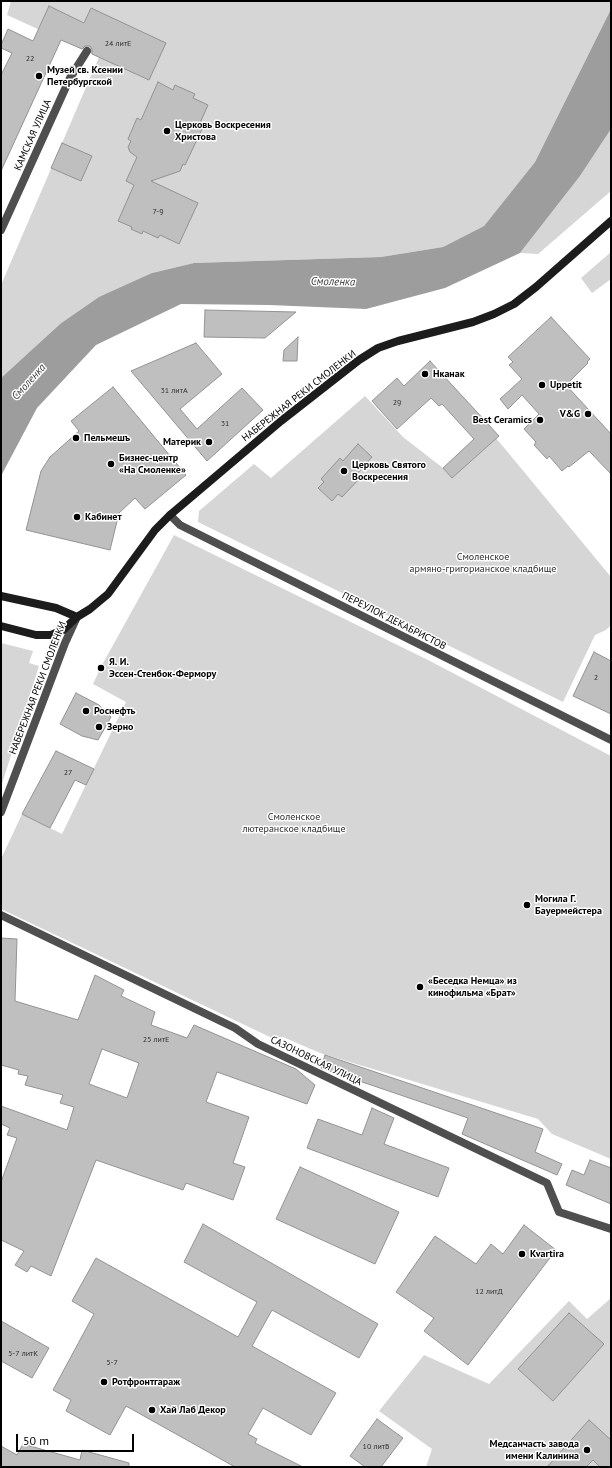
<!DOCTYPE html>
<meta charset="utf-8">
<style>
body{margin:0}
#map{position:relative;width:612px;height:1468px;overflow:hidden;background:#fff;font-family:"PT Sans",sans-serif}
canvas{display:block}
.frame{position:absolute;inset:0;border:2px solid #000;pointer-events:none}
.scale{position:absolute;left:16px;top:1434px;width:118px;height:18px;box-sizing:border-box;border:2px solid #000;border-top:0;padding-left:5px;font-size:12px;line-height:14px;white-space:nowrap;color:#000;-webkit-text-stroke:3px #fff;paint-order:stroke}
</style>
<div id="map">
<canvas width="612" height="1468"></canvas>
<div class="frame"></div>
<div class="scale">50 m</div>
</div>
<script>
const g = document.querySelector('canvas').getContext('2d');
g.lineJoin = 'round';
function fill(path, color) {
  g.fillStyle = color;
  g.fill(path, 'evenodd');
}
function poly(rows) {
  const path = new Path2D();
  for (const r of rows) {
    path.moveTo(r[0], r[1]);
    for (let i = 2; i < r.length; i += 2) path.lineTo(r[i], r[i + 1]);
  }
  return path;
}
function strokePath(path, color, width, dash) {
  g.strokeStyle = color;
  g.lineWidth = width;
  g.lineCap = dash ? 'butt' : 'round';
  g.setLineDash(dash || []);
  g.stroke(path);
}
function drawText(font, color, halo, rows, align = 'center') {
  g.font = font + ' "PT Sans",sans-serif';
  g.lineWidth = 3;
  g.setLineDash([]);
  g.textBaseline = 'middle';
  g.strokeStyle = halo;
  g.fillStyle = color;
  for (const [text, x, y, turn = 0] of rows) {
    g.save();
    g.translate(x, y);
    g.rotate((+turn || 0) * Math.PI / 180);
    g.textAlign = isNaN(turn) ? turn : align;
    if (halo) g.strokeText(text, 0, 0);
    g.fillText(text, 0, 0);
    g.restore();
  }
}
fill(poly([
 [11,1,611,1,611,9,535,162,484,226,443,247,381,257,194,263,152,273,60,324,1,378,1,285,99,57,7,15],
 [611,129,611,191,538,254,520,253,580,176],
 [611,252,611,279,592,293,581,278],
 [365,396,403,437,443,468,452,478,496,438,611,577,611,625,606,630,595,635,563,702,198,522,199,511,254,464,271,478],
 [174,535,430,661,611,756,611,1159,552,1134,538,1119,320,1053,283,1037,272,1038,1,909,1,859,22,814,62,834,126,702,93,684,102,665],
 [1,643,33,651,29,663,39,666,1,787],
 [611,1298,611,1467,426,1467,432,1449,379,1411,424,1355,489,1384,569,1301,587,1319]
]), '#d6d6d6');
fill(poly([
 [611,9,611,129,580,176,520,253,445,288,366,309,269,305,181,304,96,345,37,408,1,476,1,378,60,324,99,297,152,273,194,263,381,257,443,247,484,226,535,162]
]), '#9d9d9d');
const building = poly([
 [49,6,84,23,91,8,166,43,149,80,92,54,92,49,90,46,85,46,82,49,61,40,1,171,1,75,12,53,1,48,1,45,8,29,33,41,49,6],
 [158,82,173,90,175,85,195,94,193,98,208,105,200,123,204,125,185,165,183,164,180,171,151,181,198,203,179,244,160,235,158,238,143,231,142,234,131,229,132,227,118,221,134,185,126,181,137,157,130,152,128,147,131,141,128,139,137,118,141,120,158,82],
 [62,143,92,156,81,181,51,168,62,143],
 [205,310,296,312,265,338,204,337,205,310],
 [551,317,590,359,587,362,588,363,566,385,611,434,611,474,589,451,569,467,568,466,562,471,549,456,547,459,534,445,536,442,524,429,539,414,522,395,508,409,500,399,522,379,509,365,513,362,508,357,551,317],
 [298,337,297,361,283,361,284,350,298,337],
 [196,343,222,374,180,409,197,429,242,388,263,410,207,461,131,371,196,343],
 [430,361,499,436,452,478,443,468,474,439,442,404,439,406,431,398,397,429,372,401,397,378,404,386,430,361],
 [113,387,186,475,145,509,135,498,119,513,110,550,26,530,41,471,50,457,79,431,71,421,113,387],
 [358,444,372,457,357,474,361,477,342,497,338,494,332,501,318,488,324,482,321,479,340,458,343,461,358,444],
 [594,652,611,661,611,714,573,696,594,652],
 [76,693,99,705,111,717,98,740,82,736,60,724,76,693],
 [56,751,94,769,86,785,75,780,50,828,22,814,56,751],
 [1,938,17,939,15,1001,78,1020,95,975,124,990,121,996,155,1012,151,1025,187,1038,194,1025,296,1069,315,1085,307,1104,217,1072,206,1102,249,1117,233,1163,245,1167,233,1200,186,1183,183,1190,96,1160,51,1276,31,1266,27,1272,15,1265,24,1251,1,1240,1,1182,17,1138,7,1135,10,1128,1,1124,1,1106,67,1130,74,1107,60,1103,63,1095,25,1085,28,1076,18,1074,19,1070,1,1065,1,938],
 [102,1049,139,1063,127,1098,89,1084,102,1049],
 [325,1055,543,1129,535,1152,562,1164,557,1175,462,1134,468,1118,321,1068,325,1055],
 [372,1108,394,1118,384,1144,449,1168,438,1197,307,1148,318,1119,362,1135,372,1108],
 [590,1160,611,1168,611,1204,566,1185,572,1170,584,1175,590,1160],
 [300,1167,399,1212,375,1264,276,1219,300,1167],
 [203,1224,378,1324,359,1358,272,1310,252,1346,336,1393,311,1435,263,1408,248,1434,257,1439,255,1443,303,1467,235,1467,126,1406,110,1435,66,1411,71,1400,53,1390,94,1314,72,1301,96,1258,238,1337,257,1302,184,1262,203,1224],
 [524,1225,556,1250,468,1365,424,1331,434,1318,396,1292,435,1236,476,1264,491,1244,503,1254,524,1225],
 [569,1313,604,1344,553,1401,518,1369,569,1313],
 [1,1321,49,1348,32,1378,1,1361,1,1321],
 [377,1419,403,1438,381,1467,365,1467,350,1456,377,1419],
 [589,1420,611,1440,611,1467,600,1467,593,1460,586,1467,547,1467,589,1420],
 [23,1444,80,1460,82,1450,129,1463,129,1467,1,1467,1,1446,17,1455,23,1444]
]);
fill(building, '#bfbfbf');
strokePath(building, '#939393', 1);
strokePath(poly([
 [1,230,70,78,87,51],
 [170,515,180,525,611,740],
 [1,812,65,643,76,619],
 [1,915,235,1028,258,1044,547,1183,559,1212,611,1229]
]), '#4f4f4f', 8);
strokePath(poly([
 [1,596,56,608,77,617],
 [1,626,36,635,51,635,63,630,77,617,90,609,108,594,155,530,170,515,281,421,359,360,378,348,398,341,473,322,494,314,514,304,536,287,611,221]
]), '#1c1c1c', 8);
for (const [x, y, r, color] of [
 [39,76,4,"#000"],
 [167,131,4,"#000"],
 [425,374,4,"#000"],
 [542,385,4,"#000"],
 [588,414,4,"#000"],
 [540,420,4,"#000"],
 [76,438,4,"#000"],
 [209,442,4,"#000"],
 [111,464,4,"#000"],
 [344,471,4,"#000"],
 [77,517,4,"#000"],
 [101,668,4,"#000"],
 [86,711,4,"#000"],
 [99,727,4,"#000"],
 [527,905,4,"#000"],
 [420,987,4,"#000"],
 [522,1254,4,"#000"],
 [104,1382,4,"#000"],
 [152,1410,4,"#000"],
 [587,1450,4,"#000"]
]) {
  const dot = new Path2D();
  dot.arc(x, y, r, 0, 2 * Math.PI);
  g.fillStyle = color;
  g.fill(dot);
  strokePath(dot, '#fff', 1.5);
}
drawText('8px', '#303030', null, [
 ["24 литЕ",118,44],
 ["22",30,59],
 ["7-9",158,212],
 ["31 литА",174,391],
 ["29",397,403],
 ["31",225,424],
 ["2",596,678],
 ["27",68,773],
 ["25 литЕ",156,1040],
 ["12 литД",489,1292],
 ["5-7 литК",23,1354],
 ["5-7",112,1363],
 ["10 литБ",376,1447]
]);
drawText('bold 10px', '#000', '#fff', [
 ["Музей св. Ксении",47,70],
 ["Петербургской",47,82],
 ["Церковь Воскресения",175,125],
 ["Христова",175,137],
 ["Нканак",433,374],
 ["Uppetit",550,385],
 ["V&G",580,414,"right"],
 ["Best Ceramics",532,420,"right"],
 ["Пельмешъ",84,438],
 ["Материк",201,442,"right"],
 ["Бизнес-центр",119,458],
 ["«На Смоленке»",119,470],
 ["Церковь Святого",352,465],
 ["Воскресения",352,477],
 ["Кабинет",85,517],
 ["Я. И.",109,662],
 ["Эссен-Стенбок-Фермору",109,674],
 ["Роснефть",94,711],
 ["Зерно",107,727],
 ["Могила Г.",535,899],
 ["Бауермейстера",535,911],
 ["«Беседка Немца» из",428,981],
 ["кинофильма «Брат»",428,993],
 ["Kvartira",530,1254],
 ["Ротфронтгараж",112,1382],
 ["Хай Лаб Декор",160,1410],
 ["Медсанчасть завода",579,1444,"right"],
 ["имени Калинина",579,1456,"right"]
], 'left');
drawText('10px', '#000', '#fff', [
 ["КАМСКАЯ УЛИЦА",33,135,-66],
 ["НАБЕРЕЖНАЯ РЕКИ СМОЛЕНКИ",299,396,-38],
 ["ПЕРЕУЛОК ДЕКАБРИСТОВ",394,621,27],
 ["НАБЕРЕЖНАЯ РЕКИ СМОЛЕНКИ",38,688,-69],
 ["САЗОНОВСКАЯ УЛИЦА",316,1061,26]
]);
drawText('10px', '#2d2d2d', '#fff', [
 ["Смоленское",483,557],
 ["армяно-григорианское кладбище",483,569],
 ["Смоленское",294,817],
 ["лютеранское кладбище",294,829]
]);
drawText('italic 11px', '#3e3e3e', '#fff', [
 ["Смоленка",333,282,1],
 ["Смоленка",29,382,-48]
]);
</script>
